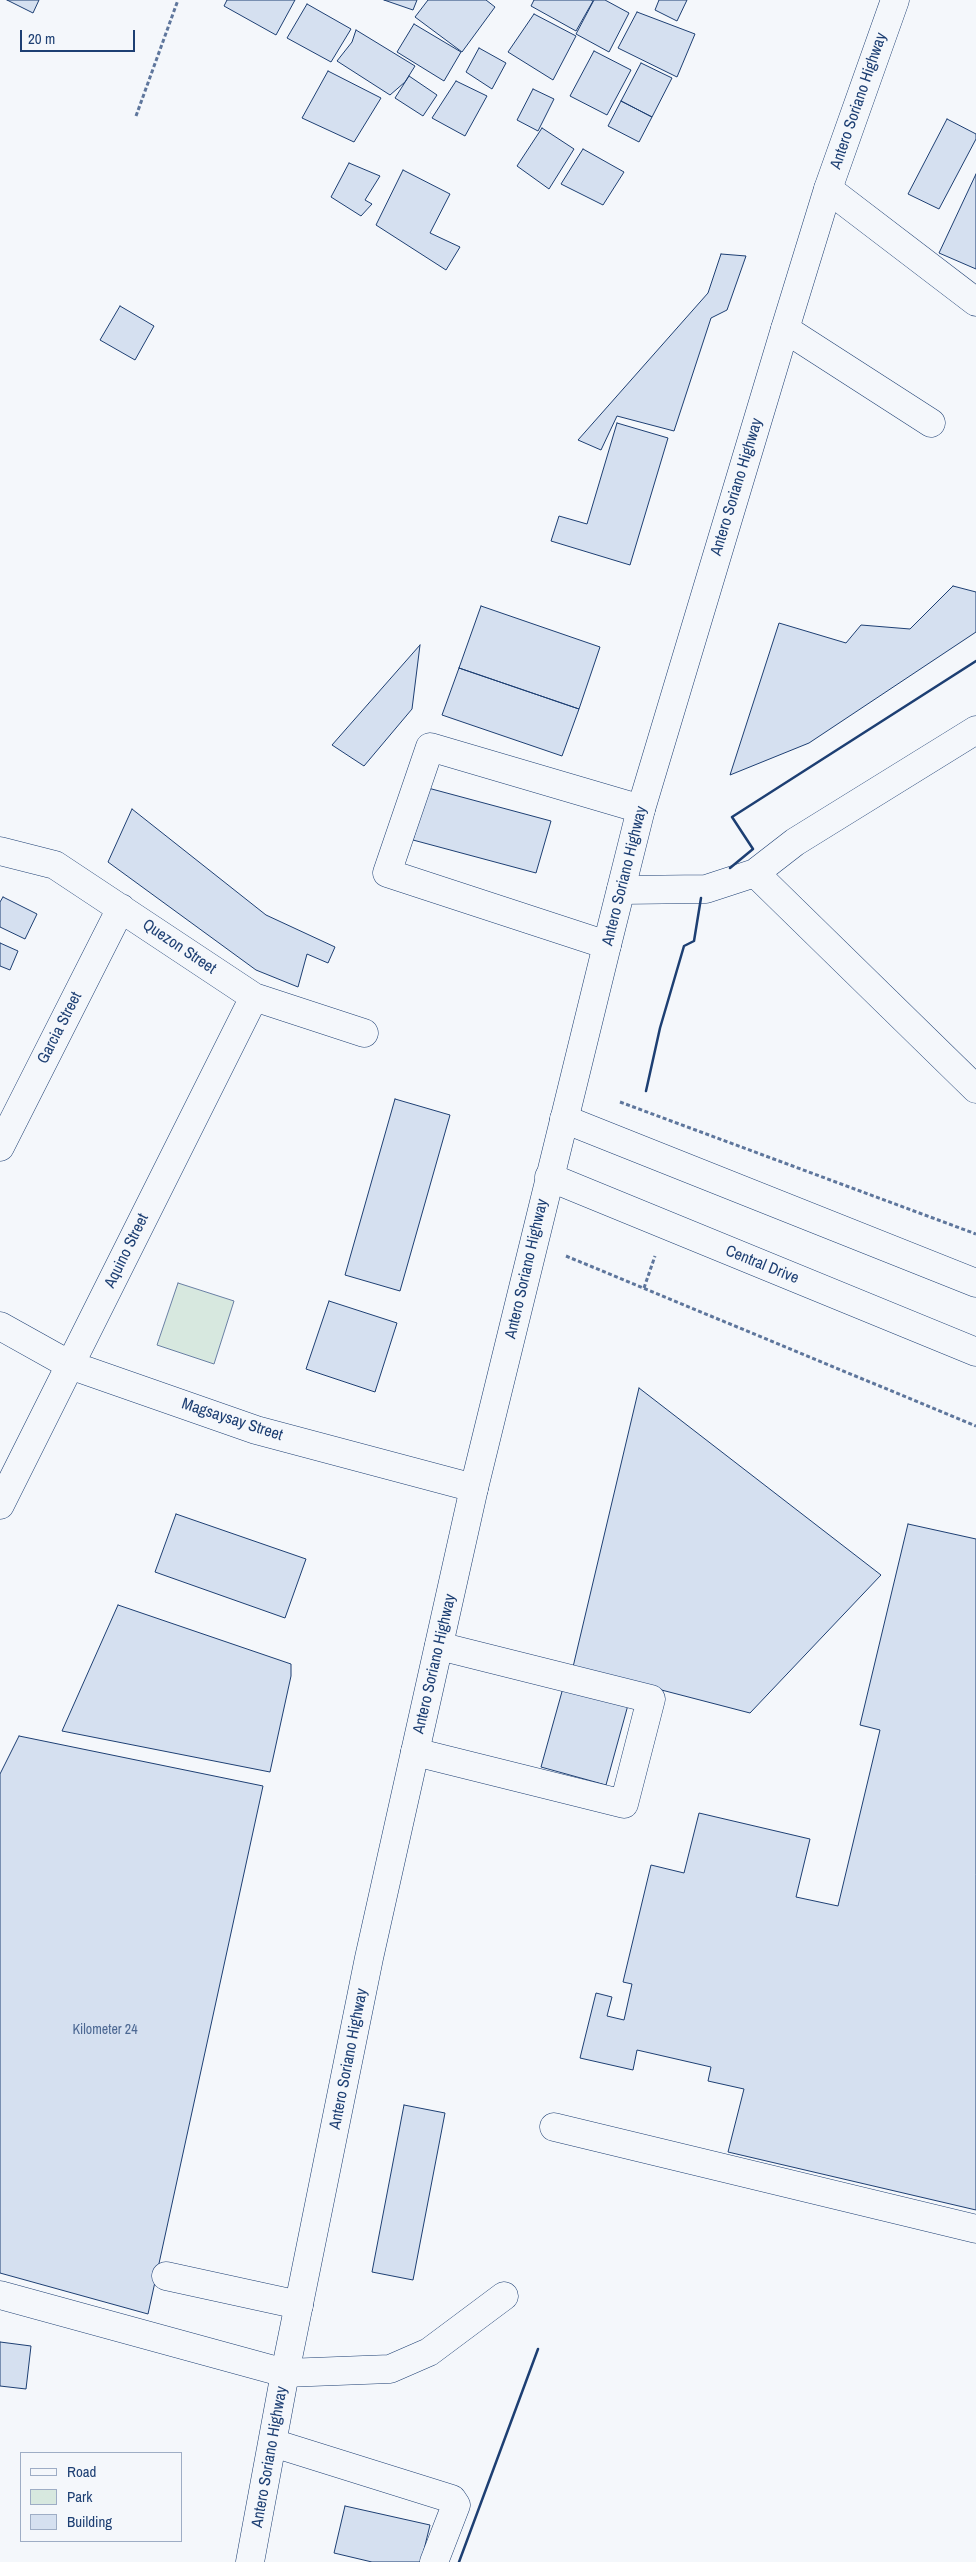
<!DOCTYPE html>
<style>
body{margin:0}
#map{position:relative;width:976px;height:2562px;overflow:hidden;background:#f4f7fb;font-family:"Archivo Narrow",sans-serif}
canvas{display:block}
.legend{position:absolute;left:20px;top:2452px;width:162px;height:90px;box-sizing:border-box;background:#f4f7fb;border:1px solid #9eadc5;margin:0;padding:6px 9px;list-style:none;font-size:15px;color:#1d3f73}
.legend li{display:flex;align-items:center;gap:10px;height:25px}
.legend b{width:25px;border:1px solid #9eadc5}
.scale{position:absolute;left:20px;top:30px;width:115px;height:22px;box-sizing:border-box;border:2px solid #1d3f73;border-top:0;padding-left:6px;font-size:15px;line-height:18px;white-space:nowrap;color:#1d3f73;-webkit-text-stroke:4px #f4f7fb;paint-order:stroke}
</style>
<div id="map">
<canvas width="976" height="2562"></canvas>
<ul class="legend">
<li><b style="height:6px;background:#f4f7fb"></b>Road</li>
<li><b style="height:14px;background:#d7e8df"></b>Park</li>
<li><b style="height:14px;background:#d5e0f0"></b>Building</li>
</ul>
<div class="scale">20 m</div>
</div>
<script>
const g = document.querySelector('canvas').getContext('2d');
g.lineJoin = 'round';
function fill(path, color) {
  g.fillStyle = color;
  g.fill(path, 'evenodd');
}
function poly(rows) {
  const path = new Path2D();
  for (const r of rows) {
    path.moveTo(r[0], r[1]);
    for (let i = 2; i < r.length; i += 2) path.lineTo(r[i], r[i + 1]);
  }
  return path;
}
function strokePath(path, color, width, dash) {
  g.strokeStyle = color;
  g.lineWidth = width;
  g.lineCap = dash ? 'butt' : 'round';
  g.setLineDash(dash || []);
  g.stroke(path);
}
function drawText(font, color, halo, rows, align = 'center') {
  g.font = font + ' "Archivo Narrow",sans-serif';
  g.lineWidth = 4;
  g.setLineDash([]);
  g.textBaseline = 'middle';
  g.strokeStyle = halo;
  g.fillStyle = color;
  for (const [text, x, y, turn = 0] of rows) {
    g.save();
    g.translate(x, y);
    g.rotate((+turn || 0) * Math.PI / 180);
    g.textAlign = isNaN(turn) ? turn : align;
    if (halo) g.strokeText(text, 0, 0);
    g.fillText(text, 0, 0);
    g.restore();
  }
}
const green = poly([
 [178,1283,234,1301,214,1364,157,1345,178,1283]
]);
fill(green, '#d7e8df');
strokePath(green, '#687fa3', 1);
const building = poly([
 [7,0,39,0,33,13,7,0],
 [227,0,295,0,276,35,224,6,227,0],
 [384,0,417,0,413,10,384,0],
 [428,0,486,0,495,7,462,52,415,17,428,0],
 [534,0,591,0,593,1,576,31,531,6,534,0],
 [594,0,605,0,629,13,609,52,576,34,594,0],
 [659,0,687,0,677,21,655,10,659,0],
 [307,4,351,29,331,62,287,38,307,4],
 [637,12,695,34,677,77,618,48,637,12],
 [534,14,576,36,553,80,508,52,534,14],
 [414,24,461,52,444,81,397,52,414,24],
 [356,30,415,66,405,82,390,95,337,61,352,42,356,30],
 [479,48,506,63,492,89,466,72,479,48],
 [594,51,631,70,607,115,570,96,594,51],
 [641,63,672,78,652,117,621,101,641,63],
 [328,71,381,98,354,142,302,118,328,71],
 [409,76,437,95,423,116,395,98,409,76],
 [456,81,487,96,465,136,432,118,456,81],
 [533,89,554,99,538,131,517,120,533,89],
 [621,101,652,117,639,142,608,126,621,101],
 [947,119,976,134,976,139,939,209,908,194,947,119],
 [542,128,574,149,549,189,517,166,542,128],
 [583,149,624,172,603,205,561,184,583,149],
 [349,163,380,176,365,200,372,204,361,216,331,197,349,163],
 [403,170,450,194,430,233,460,247,446,270,376,225,403,170],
 [976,174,976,269,939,253,976,174],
 [721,254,746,256,727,310,711,318,674,431,617,416,601,450,578,440,708,293,721,254],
 [120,306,154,326,135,360,100,340,120,306],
 [617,423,668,438,630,565,551,541,559,516,587,524,617,423],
 [953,586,976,592,976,632,809,743,730,775,779,623,846,643,861,625,910,629,953,586],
 [481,606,600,647,579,709,459,668,481,606],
 [420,645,412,709,364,766,332,745,420,645],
 [459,668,579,709,562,756,442,715,459,668],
 [428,788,551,821,536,873,413,840,428,788],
 [132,809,266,915,335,947,328,963,307,954,298,987,256,970,108,862,132,809],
 [3,897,37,914,25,939,0,927,0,902,3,897],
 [0,943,18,951,10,970,0,966,0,943],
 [395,1099,450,1115,400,1291,345,1275,395,1099],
 [329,1301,397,1323,375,1392,306,1369,329,1301],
 [639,1388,881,1575,750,1713,573,1667,639,1388],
 [176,1514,306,1559,285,1618,155,1572,176,1514],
 [908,1524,976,1539,976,2210,728,2152,744,2089,708,2081,711,2067,637,2050,633,2070,580,2058,596,1993,612,1997,607,2016,624,2020,632,1984,623,1982,651,1865,684,1873,699,1813,810,1839,796,1897,838,1906,880,1730,860,1725,908,1524],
 [118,1605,291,1664,291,1676,270,1772,62,1731,118,1605],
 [563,1688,628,1705,606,1785,541,1767,563,1688],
 [19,1736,263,1786,148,2314,0,2273,0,1774,19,1736],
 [404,2105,445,2113,413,2280,372,2272,404,2105],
 [0,2342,31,2346,26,2389,0,2386,0,2342],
 [345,2506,430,2525,421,2562,372,2562,334,2553,345,2506]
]);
fill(building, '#d5e0f0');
strokePath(building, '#1d3f73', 1);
const minor = poly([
 [828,189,976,302],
 [785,329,931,423],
 [976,730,795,842,755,873,976,1089],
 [0,851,55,865,254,997,364,1033],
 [621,890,706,889,755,873],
 [607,945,387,873,430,747,641,809],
 [564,1119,976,1283],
 [0,1147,121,908],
 [549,1177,976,1352],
 [0,1326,70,1365,256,1430,474,1488],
 [0,1505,254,997],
 [415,1752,624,1804,651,1699,439,1646],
 [554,2127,976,2229],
 [166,2276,299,2305],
 [0,2295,285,2373,390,2369,429,2352,504,2296],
 [273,2443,452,2499,456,2505,434,2562]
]);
const major = poly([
 [250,2562,285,2373,369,1958,474,1488,607,945,641,809,785,329,828,189,895,0]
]);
strokePath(minor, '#1d3f73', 29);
strokePath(major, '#1d3f73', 29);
strokePath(poly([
 [136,116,178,0],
 [620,1102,976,1234],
 [566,1256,976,1426],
 [644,1288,655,1256]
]), '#5e769c', 3, [4, 2.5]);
strokePath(minor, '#f4f7fb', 28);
strokePath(major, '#f4f7fb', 28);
strokePath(poly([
 [730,868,753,849,732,817,976,661],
 [646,1091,660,1028,684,946,694,941,701,898],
 [459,2562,538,2349]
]), '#1d3f73', 2.5);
drawText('14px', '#4b6792', null, [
 ["Kilometer 24",105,2030]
]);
drawText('16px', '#1d3f73', '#f4f7fb', [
 ["Antero Soriano Highway",859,101,-71],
 ["Antero Soriano Highway",737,487,-73],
 ["Antero Soriano Highway",625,876,-76],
 ["Quezon Street",179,947,34],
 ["Garcia Street",60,1028,-63],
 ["Aquino Street",127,1251,-64],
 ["Central Drive",762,1265,22],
 ["Antero Soriano Highway",527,1269,-77],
 ["Magsaysay Street",232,1420,18],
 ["Antero Soriano Highway",435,1664,-77],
 ["Antero Soriano Highway",349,2059,-79],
 ["Antero Soriano Highway",270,2457,-80]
]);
</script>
